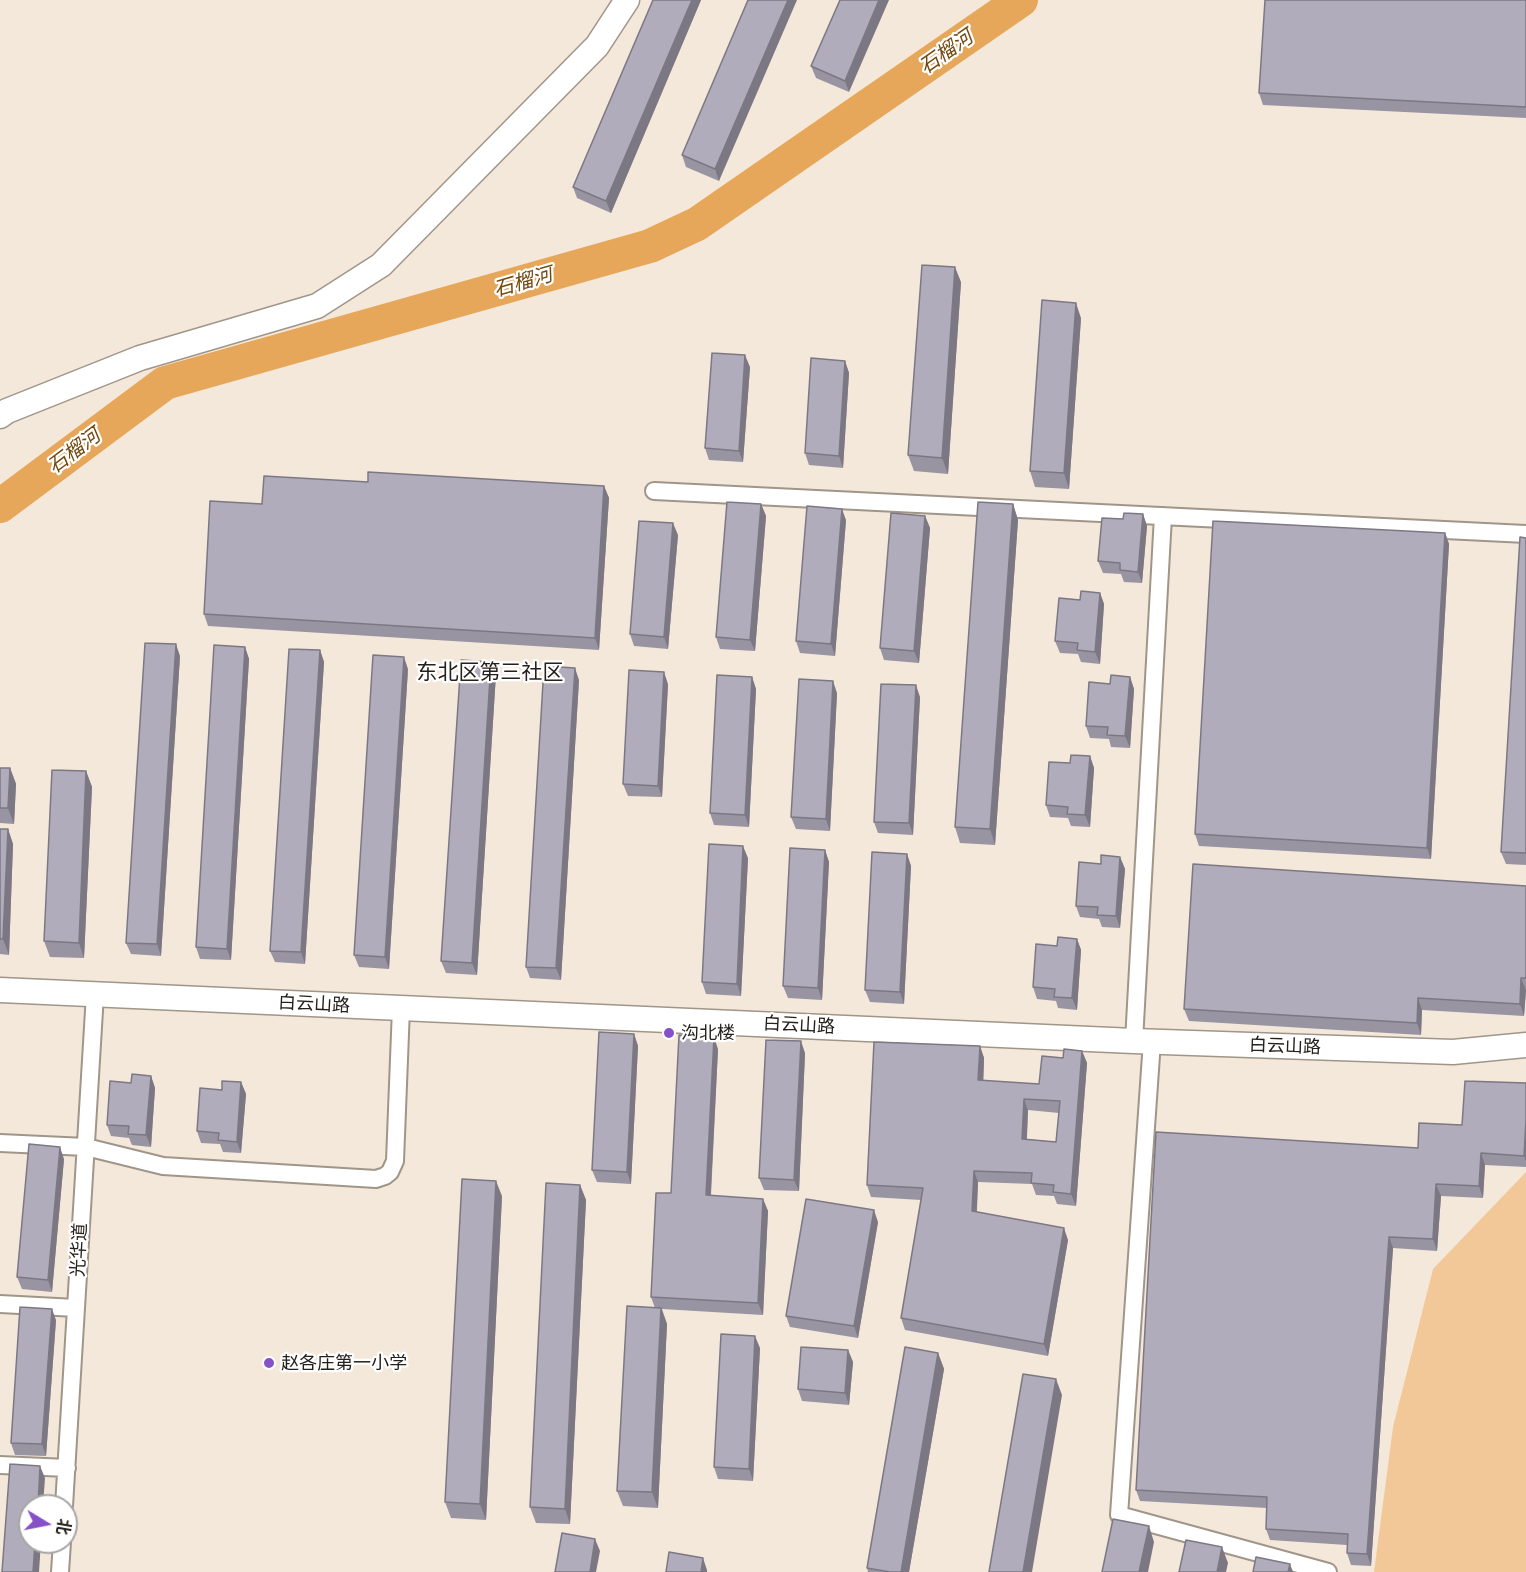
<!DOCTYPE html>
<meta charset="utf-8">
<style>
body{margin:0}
#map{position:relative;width:1526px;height:1572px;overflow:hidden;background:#f4e8db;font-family:Lato,"Noto Sans SC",sans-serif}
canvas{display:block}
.north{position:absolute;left:18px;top:1494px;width:60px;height:60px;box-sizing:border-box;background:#fff;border:2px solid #a7a6a4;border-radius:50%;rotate:100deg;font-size:16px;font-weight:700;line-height:24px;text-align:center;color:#24201b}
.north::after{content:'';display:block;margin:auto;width:21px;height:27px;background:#8550c8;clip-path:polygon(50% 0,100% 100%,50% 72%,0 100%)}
</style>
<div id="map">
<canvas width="1526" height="1572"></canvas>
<div class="north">北</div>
</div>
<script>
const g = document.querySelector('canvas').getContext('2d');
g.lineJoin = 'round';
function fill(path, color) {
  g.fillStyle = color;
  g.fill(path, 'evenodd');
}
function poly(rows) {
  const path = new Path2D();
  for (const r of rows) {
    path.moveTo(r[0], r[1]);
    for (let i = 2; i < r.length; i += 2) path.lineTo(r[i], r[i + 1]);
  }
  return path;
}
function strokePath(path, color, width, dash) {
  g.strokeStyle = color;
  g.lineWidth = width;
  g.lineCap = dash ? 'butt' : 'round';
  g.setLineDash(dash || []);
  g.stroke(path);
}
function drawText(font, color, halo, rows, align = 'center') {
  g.font = font + ' Lato,"Noto Sans SC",sans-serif';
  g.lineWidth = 4.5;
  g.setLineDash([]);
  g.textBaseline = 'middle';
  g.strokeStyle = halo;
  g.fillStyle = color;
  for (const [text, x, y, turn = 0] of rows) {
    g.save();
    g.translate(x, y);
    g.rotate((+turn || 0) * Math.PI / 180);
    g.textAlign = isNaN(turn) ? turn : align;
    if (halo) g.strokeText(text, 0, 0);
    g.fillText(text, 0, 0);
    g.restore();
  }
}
fill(poly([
 [1526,1172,1526,1572,1374,1572,1393,1427,1433,1269]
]), '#f3c898');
strokePath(poly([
 [0,506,165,383,650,246,697,224,1021,0]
]), '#e6a75b', 34);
const street = poly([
 [654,491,1526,534],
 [1134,1041,1163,516],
 [1152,1041,1119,1515,1328,1572],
 [0,1143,86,1147,163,1166,376,1179,385,1176,390,1172,395,1161,401,1008],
 [0,1304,76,1308],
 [0,1465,67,1468],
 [64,1506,95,994],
 [60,1572,62,1542]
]);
const secondary = poly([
 [0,416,7,411,140,358,317,306,381,265,597,46,627,0],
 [0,990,1134,1041,1453,1052,1526,1045]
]);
strokePath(street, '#a09589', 20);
strokePath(secondary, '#a09589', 27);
strokePath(street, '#fff', 16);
strokePath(secondary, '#fff', 24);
fill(poly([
 [653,0,701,0,611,213,577,198,573,187],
 [748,0,719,181,686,167,682,155],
 [840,0,849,92,816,78,811,66],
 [1526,0,1526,118,1263,105,1259,93],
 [961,282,948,474,914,471,908,455],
 [1081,318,1069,489,1035,487,1030,471],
 [845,361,849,373,843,468,809,465,805,453],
 [750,367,743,462,709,460,705,448],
 [368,482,604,486,609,498,599,650,208,626,204,614,262,504],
 [761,504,766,516,755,651,720,649,716,637],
 [1013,504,1018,520,995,845,960,843,955,827],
 [1143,514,1147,526,1142,583,1124,582,1121,574,1103,573,1098,561,1123,519],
 [925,516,930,528,919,663,884,660,880,648],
 [846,520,835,656,800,653,796,641],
 [1445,533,1449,544,1431,859,1199,846,1195,834],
 [678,535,668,649,634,646,630,634],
 [1526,538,1526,865,1506,864,1501,852],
 [1100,593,1104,604,1100,664,1081,662,1078,654,1060,653,1055,641,1080,600],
 [245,647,249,659,231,960,200,959,196,947],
 [320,650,324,662,305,964,275,962,270,951],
 [180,656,161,956,131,954,126,943],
 [408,669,389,969,359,967,354,955],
 [496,674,477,975,446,973,441,961],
 [752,677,756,689,749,827,714,825,710,813],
 [1130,677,1134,689,1130,748,1111,747,1109,739,1090,738,1086,726,1110,684],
 [579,680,561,980,530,978,526,967],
 [668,684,662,797,628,796,623,784],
 [837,693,830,831,796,829,791,817],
 [920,697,913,835,878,833,874,822],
 [1090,756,1094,768,1090,827,1071,826,1068,818,1050,817,1046,805],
 [0,768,10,768,16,784,14,824,0,823],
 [86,771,92,787,84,958,50,957,44,941],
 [0,829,8,829,13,844,9,955,0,954],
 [825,850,829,862,822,1000,788,998,783,986],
 [907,854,911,866,904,1004,870,1002,865,990],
 [1120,857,1125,869,1120,928,1102,927,1099,919,1080,917,1076,906,1101,864],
 [748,858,741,996,706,994,702,982],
 [1526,886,1526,990,1524,1016,1422,1010,1421,1035,1189,1021,1184,1009],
 [1077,939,1081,950,1077,1010,1058,1008,1056,1001,1037,999,1033,987,1057,946],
 [634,1034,638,1046,631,1184,597,1182,592,1170],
 [980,1046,984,1058,983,1081,1039,1084,1063,1058,1082,1051,1087,1063,1076,1206,1057,1204,1054,1196,1036,1195,1032,1184,978,1182,977,1212,1068,1240,1048,1356,905,1330,901,1318,921,1200,871,1197,867,1185],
 [1028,1110,1059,1113,1056,1142,1027,1139],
 [718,1049,711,1196,763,1199,768,1211,763,1315,662,1309,667,1324,658,1508,623,1506,617,1491,655,1308,651,1297,671,1193],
 [805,1053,799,1191,764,1190,759,1178],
 [151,1076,155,1088,151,1147,132,1145,129,1138,111,1136,107,1125,131,1083],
 [241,1082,246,1094,241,1153,223,1152,220,1144,201,1143,197,1131,222,1090],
 [1526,1083,1526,1167,1485,1165,1483,1198,1441,1196,1437,1251,1393,1248,1371,1566,1351,1565,1347,1553,1347,1545,1270,1540,1266,1529,1267,1508,1140,1501,1136,1490,1418,1148,1462,1125],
 [64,1159,52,1292,22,1289,17,1277],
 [580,1185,586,1200,570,1524,536,1523,530,1507],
 [502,1196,486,1520,451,1518,445,1502],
 [878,1222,858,1338,790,1327,786,1316],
 [56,1320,46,1456,15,1455,11,1443],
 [760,1348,753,1481,718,1479,714,1467],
 [848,1350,853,1362,849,1405,802,1401,798,1389],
 [938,1353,944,1369,909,1572,868,1572,867,1568]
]), '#9894a1');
fill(poly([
 [692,0,701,0,611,213,606,201],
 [788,0,797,0,719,181,715,169],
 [879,0,889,0,849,92,845,81],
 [955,267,961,282,948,474,942,458],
 [1076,303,1081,318,1069,489,1064,473],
 [745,355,750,367,743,462,739,451],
 [845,361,849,373,843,468,839,456],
 [604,486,609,498,599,650,595,638],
 [761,504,766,516,755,651,750,640],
 [1013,504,1018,520,995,845,990,829],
 [842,509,846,520,835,656,831,644],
 [1143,514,1147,526,1142,583,1138,572],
 [925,516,930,528,919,663,914,651],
 [673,523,678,535,668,649,664,637],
 [1445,533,1449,544,1431,859,1427,848],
 [1100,593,1104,604,1100,664,1095,652],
 [176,644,180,656,161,956,157,944],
 [245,647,249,659,231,960,227,949],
 [320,650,324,662,305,964,301,952],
 [404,657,408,669,389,969,385,957],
 [491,662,496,674,477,975,472,963],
 [575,668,579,680,561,980,556,968],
 [664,672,668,684,662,797,658,786],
 [752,677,756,689,749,827,745,815],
 [1130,677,1134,689,1130,748,1125,736],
 [833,681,837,693,830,831,826,819],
 [916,685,920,697,913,835,909,823],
 [1090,756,1094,768,1090,827,1085,815],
 [10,768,16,784,14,824,8,808],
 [86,771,92,787,84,958,79,943],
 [8,829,13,844,9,955,3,939],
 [743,846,748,858,741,996,737,984],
 [825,850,829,862,822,1000,818,988],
 [907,854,911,866,904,1004,900,992],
 [1120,857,1125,869,1120,928,1116,916],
 [1077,939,1081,950,1077,1010,1072,998],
 [1521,978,1526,990,1524,1016,1520,1004],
 [1418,998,1422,1010,1421,1035,1417,1023],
 [634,1034,638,1046,631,1184,627,1172],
 [714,1037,718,1049,710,1207,706,1195],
 [801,1041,805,1053,799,1191,794,1180],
 [980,1046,984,1058,983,1092,978,1080],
 [1082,1051,1087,1063,1076,1206,1071,1194],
 [151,1076,155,1088,151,1147,146,1135],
 [241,1082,246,1094,241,1153,237,1142],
 [1024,1099,1028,1110,1026,1151,1022,1139],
 [1526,1119,1526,1161,1524,1156],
 [60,1147,64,1159,52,1292,48,1280],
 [1481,1153,1485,1165,1483,1198,1479,1186],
 [974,1171,978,1182,976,1223,972,1211],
 [496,1181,502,1196,486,1520,480,1504],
 [1436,1184,1441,1196,1437,1251,1433,1239],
 [580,1185,586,1200,570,1524,565,1509],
 [763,1199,768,1211,763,1315,758,1303],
 [874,1210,878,1222,858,1338,854,1326],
 [1064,1228,1068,1240,1048,1356,1044,1344],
 [1389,1237,1393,1248,1371,1566,1367,1554],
 [661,1308,667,1324,658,1508,652,1492],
 [52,1309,56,1320,46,1456,42,1444],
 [755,1336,760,1348,753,1481,749,1469],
 [848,1350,853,1362,849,1405,845,1393],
 [938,1353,944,1369,909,1572,901,1572],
 [1056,1379,1062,1395,1032,1572,1023,1572],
 [40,1466,45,1478,43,1506,38,1506],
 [1149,1526,1154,1542,1148,1572,1139,1572],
 [595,1539,600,1551,596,1572,590,1572],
 [35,1542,41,1542,39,1572,33,1572],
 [1222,1547,1228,1563,1226,1572,1217,1572],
 [703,1558,707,1570,707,1572,701,1572],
 [1290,1564,1293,1572,1288,1572]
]), '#7c7883');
const building = poly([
 [653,0,692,0,606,201,573,187,653,0],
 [748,0,788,0,715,169,682,155,748,0],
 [840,0,879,0,845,81,811,66,840,0],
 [1265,0,1526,0,1526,107,1259,93,1265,0],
 [922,265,955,267,942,458,908,455,922,265],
 [1042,300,1076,303,1064,473,1030,471,1042,300],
 [712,353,745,355,739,451,705,448,712,353],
 [811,358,845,361,839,456,805,453,811,358],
 [368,472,604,486,595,638,204,614,210,501,262,504,264,476,368,482,368,472],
 [727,502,761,504,750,640,716,637,727,502],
 [978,502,1013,504,990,829,955,827,978,502],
 [807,506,842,509,831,644,796,641,807,506],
 [891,513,925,516,914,651,880,648,891,513],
 [1124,513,1143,514,1138,572,1120,570,1120,563,1098,561,1102,518,1123,519,1124,513],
 [639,521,673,523,664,637,630,634,639,521],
 [1213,521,1445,533,1427,848,1195,834,1213,521],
 [1520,537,1526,538,1526,853,1501,852,1520,537],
 [1081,591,1100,593,1095,652,1077,650,1078,643,1055,641,1059,598,1080,600,1081,591],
 [145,643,176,644,157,944,126,943,145,643],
 [214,645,245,647,227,949,196,947,214,645],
 [289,649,320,650,301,952,270,951,289,649],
 [373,655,404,657,385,957,354,955,373,655],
 [461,660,491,662,472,963,441,961,461,660],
 [544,666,575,668,556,968,526,967,544,666],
 [629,670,664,672,658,786,623,784,629,670],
 [717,675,752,677,745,815,710,813,717,675],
 [1111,675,1130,677,1125,736,1107,735,1108,727,1086,726,1089,682,1110,684,1111,675],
 [799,679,833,681,826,819,791,817,799,679],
 [881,684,916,685,909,823,874,822,881,684],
 [1071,755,1090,756,1085,815,1067,814,1068,807,1046,805,1049,762,1070,763,1071,755],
 [0,768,10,768,8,808,0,808,0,768],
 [52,770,86,771,79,943,44,941,52,770],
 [0,829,8,829,3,939,0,939,0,829],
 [709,844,743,846,737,984,702,982,709,844],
 [790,848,825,850,818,988,783,986,790,848],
 [872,852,907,854,900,992,865,990,872,852],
 [1101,855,1120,857,1116,916,1097,915,1098,907,1076,906,1079,862,1101,864,1101,855],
 [1193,864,1526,886,1526,978,1521,978,1520,1004,1418,998,1417,1023,1184,1009,1193,864],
 [1058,937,1077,939,1072,998,1054,997,1055,989,1033,987,1036,944,1057,946,1058,937],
 [599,1032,634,1034,627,1172,592,1170,599,1032],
 [679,1035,714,1037,706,1195,763,1199,758,1303,651,1297,656,1193,671,1193,679,1035],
 [766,1040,801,1041,794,1180,759,1178,766,1040],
 [874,1042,980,1046,978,1080,1039,1084,1042,1056,1063,1058,1064,1049,1082,1051,1071,1194,1053,1192,1054,1185,1031,1183,1032,1173,974,1171,972,1211,1064,1228,1044,1344,901,1318,923,1188,867,1185,874,1042],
 [1024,1099,1060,1101,1056,1142,1022,1139,1024,1099],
 [132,1074,151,1076,146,1135,128,1134,129,1126,107,1125,110,1081,131,1083,132,1074],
 [222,1081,241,1082,237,1142,218,1140,219,1133,197,1131,200,1088,222,1090,222,1081],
 [1465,1081,1526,1083,1526,1119,1524,1156,1481,1153,1479,1186,1436,1184,1433,1239,1389,1237,1367,1554,1347,1553,1348,1534,1266,1529,1267,1497,1136,1490,1156,1132,1418,1148,1419,1123,1462,1125,1465,1081],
 [29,1144,60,1147,48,1280,17,1277,29,1144],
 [462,1179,496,1181,480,1504,445,1502,462,1179],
 [546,1183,580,1185,565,1509,530,1507,546,1183],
 [806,1199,874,1210,854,1326,786,1316,806,1199],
 [627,1306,661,1308,652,1492,617,1491,627,1306],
 [20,1307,52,1309,42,1444,11,1443,20,1307],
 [721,1334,755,1336,749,1469,714,1467,721,1334],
 [801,1347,848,1350,845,1393,798,1389,801,1347],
 [905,1347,938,1353,901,1572,890,1572,867,1568,905,1347],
 [1023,1374,1056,1379,1023,1572,989,1572,1023,1374],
 [10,1464,40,1466,38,1506,30,1506,30,1542,35,1542,33,1572,2,1572,10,1464],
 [1113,1519,1149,1526,1139,1572,1102,1572,1113,1519],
 [562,1533,595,1539,590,1572,555,1572,562,1533],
 [1186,1540,1222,1547,1217,1572,1179,1572,1186,1540],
 [669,1552,703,1558,701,1572,666,1572,669,1552],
 [1256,1557,1290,1564,1288,1572,1253,1572,1256,1557]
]);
fill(building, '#b1acbb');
strokePath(building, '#7c7883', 1.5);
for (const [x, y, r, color] of [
 [669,1033,6,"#8550c8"],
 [269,1363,6,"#8550c8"]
]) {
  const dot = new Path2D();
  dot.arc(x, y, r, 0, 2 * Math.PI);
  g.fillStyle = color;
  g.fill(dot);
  strokePath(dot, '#fff', 2);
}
drawText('18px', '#24201b', '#fff', [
 ["白云山路",314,1004,3],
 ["白云山路",799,1025,3],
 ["白云山路",1285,1046,2],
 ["光华道",79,1250,-87]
]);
drawText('18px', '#24201b', '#fff', [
 ["沟北楼",681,1033],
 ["赵各庄第一小学",281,1363]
], 'left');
drawText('italic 20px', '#73490f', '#fff', [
 ["石榴河",946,52,-35],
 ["石榴河",523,282,-16],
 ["石榴河",74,451,-37]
]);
drawText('21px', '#24201b', '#fff', [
 ["东北区第三社区",490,672]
]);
</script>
